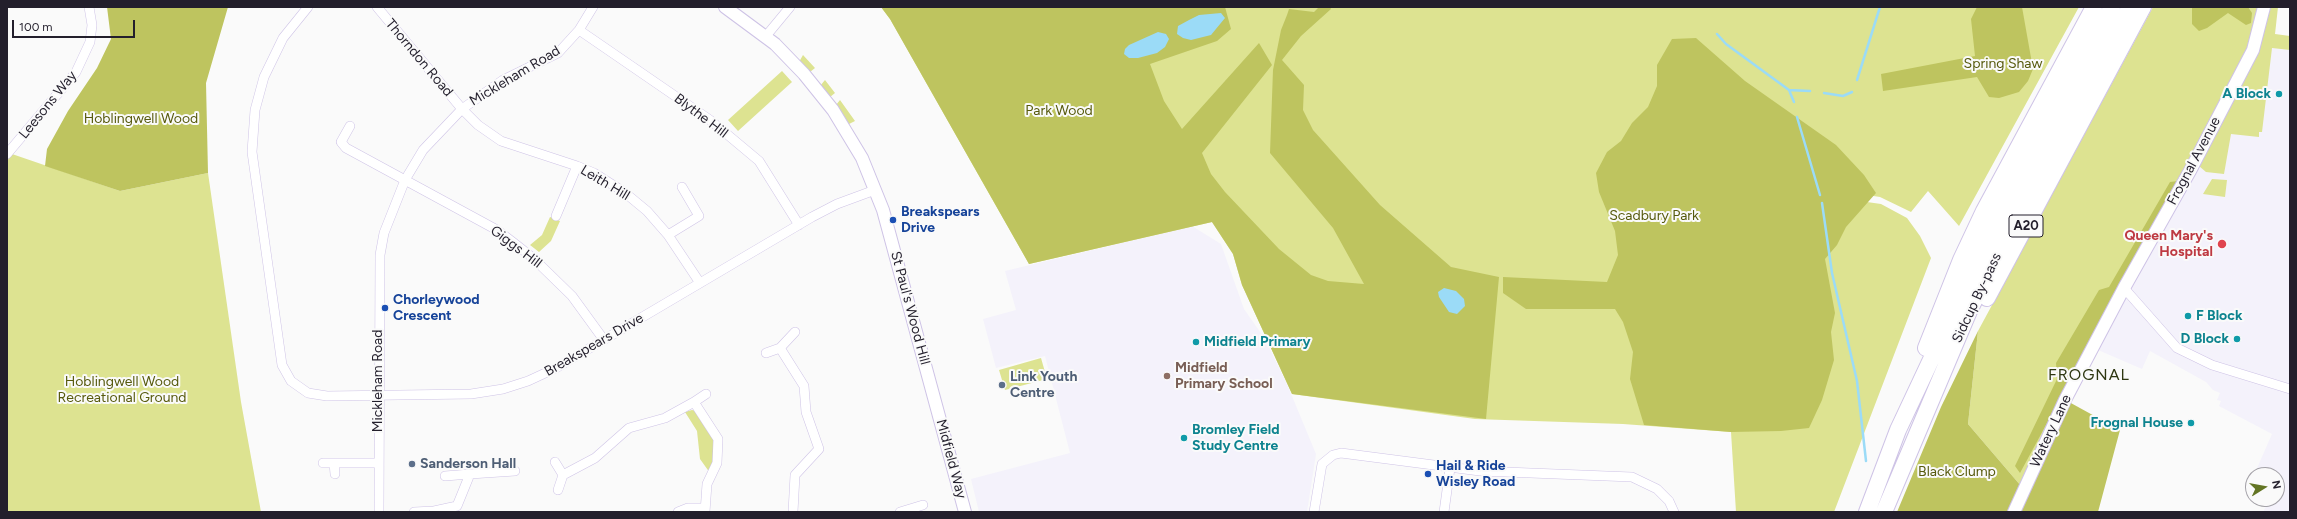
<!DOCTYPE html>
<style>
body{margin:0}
#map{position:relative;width:2297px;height:519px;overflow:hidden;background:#fafafa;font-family:Figtree,sans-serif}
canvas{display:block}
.frame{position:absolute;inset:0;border:8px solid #231f2c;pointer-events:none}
.north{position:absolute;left:2245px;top:467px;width:40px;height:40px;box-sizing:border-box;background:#fafafa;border:1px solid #a4a2a8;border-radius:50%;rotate:79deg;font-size:11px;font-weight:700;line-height:16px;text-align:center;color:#231f2c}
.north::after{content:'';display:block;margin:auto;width:14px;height:18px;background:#637524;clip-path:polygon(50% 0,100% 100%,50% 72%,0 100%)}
.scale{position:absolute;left:12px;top:20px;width:123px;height:18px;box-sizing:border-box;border:2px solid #231f2c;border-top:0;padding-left:5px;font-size:12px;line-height:14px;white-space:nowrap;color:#231f2c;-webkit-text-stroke:3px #fafafa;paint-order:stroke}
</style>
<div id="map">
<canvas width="2297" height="519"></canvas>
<div class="frame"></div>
<div class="north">N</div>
<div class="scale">100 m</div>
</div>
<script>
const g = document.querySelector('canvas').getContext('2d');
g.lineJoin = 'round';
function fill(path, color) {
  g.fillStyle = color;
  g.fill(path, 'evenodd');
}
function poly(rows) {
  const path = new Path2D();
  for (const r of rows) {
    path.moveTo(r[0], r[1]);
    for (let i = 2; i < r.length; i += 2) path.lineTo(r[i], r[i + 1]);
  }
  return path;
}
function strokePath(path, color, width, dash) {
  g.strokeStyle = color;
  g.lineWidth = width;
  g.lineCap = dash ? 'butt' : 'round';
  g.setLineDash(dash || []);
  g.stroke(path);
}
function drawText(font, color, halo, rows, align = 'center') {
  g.font = font + ' Figtree,sans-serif';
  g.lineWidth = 4;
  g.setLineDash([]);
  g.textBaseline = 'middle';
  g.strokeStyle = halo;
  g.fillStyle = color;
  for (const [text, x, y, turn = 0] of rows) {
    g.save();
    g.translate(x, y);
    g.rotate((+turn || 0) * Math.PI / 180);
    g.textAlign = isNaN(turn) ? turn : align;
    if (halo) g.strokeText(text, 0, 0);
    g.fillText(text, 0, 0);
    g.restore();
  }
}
fill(poly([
 [2290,38,2290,512,2263,512,2270,499,2277,499,2277,475,2254,475,2272,434,2219,406,2221,401,2217,400,2220,393,2213,390,2206,382,2150,351,2142,369,2098,350,2256,52],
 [1192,226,1221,244,1244,309,1265,339,1287,384,1316,454,1307,512,979,512,971,479,1070,453,1045,356,996,368,983,319,1016,310,1005,271]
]), '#f4f2fb');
fill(poly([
 [881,7,2079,7,1959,226,1928,191,1911,212,1880,197,1867,195,1867,202,1881,204,1907,218,1920,236,1931,258,1834,512,1736,512,1731,432,1623,424,1475,419,1292,394,1242,285,1233,254,1212,222,1029,264,890,19],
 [2153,7,2263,7,2250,55,2021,486,1968,424,1978,331],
 [2269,7,2278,7,2275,34,2290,36,2290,50,2272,48,2262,132,2259,132,2259,137,2231,134,2224,174,2206,172,2199,166],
 [803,55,815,68,810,72,799,62],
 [782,71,792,82,738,131,728,120],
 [825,80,835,93,830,97,820,86],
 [840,100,855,121,849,124,836,105],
 [12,154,120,191,208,173,241,402,261,512,7,512,7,161],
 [2212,179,2227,180,2225,197,2203,194],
 [550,217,560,221,551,241,539,252,530,245,542,235],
 [1041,358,1047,379,1005,390,999,370],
 [692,410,696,411,715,441,714,461,710,473,700,459,697,431,685,412]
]), '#dde391');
fill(poly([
 [107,7,228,7,206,83,208,173,120,191,45,166,47,149,68,111,97,68,111,39],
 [881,7,1225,7,1231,29,1217,41,1150,64,1164,101,1182,129,1259,43,1272,65,1202,153,1211,174,1225,192,1279,249,1311,275,1328,281,1364,284,1333,228,1270,153,1273,70,1281,30,1287,15,1289,9,1314,12,1319,7,1330,7,1331,9,1301,36,1282,60,1304,85,1303,110,1313,130,1380,205,1451,267,1499,277,1486,419,1292,394,1242,285,1233,254,1212,222,1029,264,890,19],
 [1977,7,2022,7,2033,69,2028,81,2019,92,1999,98,1989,97,1977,77,1883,91,1881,74,1975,56,1971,19],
 [2192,7,2248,7,2252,13,2251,23,2246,25,2228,13,2207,28,2199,31,2192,24],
 [1696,38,1745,81,1836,145,1864,175,1876,193,1846,227,1837,245,1825,259,1835,313,1831,332,1834,360,1822,400,1809,428,1781,431,1731,432,1644,425,1630,379,1633,352,1623,322,1615,309,1526,309,1503,293,1503,277,1607,282,1618,255,1615,231,1599,192,1596,173,1607,152,1621,141,1632,123,1648,107,1657,86,1657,65,1672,39],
 [2178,181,2020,473,2015,466,2057,379,2056,363,2099,290,2109,287,2170,182],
 [1978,331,1968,424,2021,486,2010,512,1897,512,1941,407],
 [2069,402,2120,430,2098,512,2018,512]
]), '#bec45f');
fill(poly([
 [1221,13,1225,18,1211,35,1191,40,1183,38,1177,34,1178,26,1189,20,1199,15],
 [1158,32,1166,34,1169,39,1165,47,1157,53,1138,58,1129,58,1124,54,1125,49,1129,45],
 [1444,288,1456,291,1464,299,1465,306,1457,314,1449,312,1439,297,1438,292]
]), '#9bdbf7');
strokePath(poly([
 [1717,34,1726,44,1789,90,1794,102],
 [1857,80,1880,7],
 [1789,90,1810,91],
 [1824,93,1843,96,1852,92],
 [1797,117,1820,195],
 [1822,203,1832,273,1857,381,1866,461]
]), '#9bdbf7', 2.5);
const minor = poly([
 [308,7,283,38,264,77,255,110,252,152,282,365,291,381,308,393,327,396,471,394,503,389,528,381,556,368,812,217,837,204,875,190],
 [377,7,462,109,478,125,501,141,577,166,594,173,624,192,647,211,668,235,700,283],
 [579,30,710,120,759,161,799,225],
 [766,36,790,7],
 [350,126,341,142,346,148,497,230,514,243,533,258,572,296,604,340],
 [7,154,76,72,90,42,92,25,89,7],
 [556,216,577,166],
 [668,235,699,216,682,187],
 [2124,288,2177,348,2212,365,2290,389],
 [780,348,804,386,806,412,819,449,795,475,793,512],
 [766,353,780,348,795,332],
 [555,462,563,475],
 [323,463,379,463],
 [334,463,335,474],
 [445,476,470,474],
 [558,490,563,475,595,458,629,428,665,418,694,402],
 [379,512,380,255,384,233,405,180,423,150,462,109,503,80,558,53,579,30,593,7],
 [414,512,434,511,457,506,470,474,515,471],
 [678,512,688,508,704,508],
 [705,512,707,484,717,463,718,439,694,402,706,394],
 [900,512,923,505],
 [1314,512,1322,464,1333,455,1341,453,1480,471,1632,477,1657,489,1669,501,1674,512],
 [1444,512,1450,468]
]);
const tertiary = poly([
 [725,7,775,44,804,74,833,110,862,158,883,210,965,512],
 [2014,512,2065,400,2124,288,2191,169,2253,50,2264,7]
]);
const trunk = poly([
 [1987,298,2143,7],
 [1926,348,1961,260,1984,211,2094,7],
 [1867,512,1898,430,1998,217,2112,7],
 [1884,512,1969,311,2014,220,2130,7]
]);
strokePath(minor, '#cec3e6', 10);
strokePath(tertiary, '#cec3e6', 14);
strokePath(trunk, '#cec3e6', 18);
strokePath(minor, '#fff', 9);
strokePath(tertiary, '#fff', 12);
strokePath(trunk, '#fff', 16);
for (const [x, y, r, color] of [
 [2279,94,4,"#0f9aa8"],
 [893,220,4,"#1a4fb4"],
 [2222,244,5,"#e0444e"],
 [385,308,4,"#1a4fb4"],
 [2188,316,4,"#0f9aa8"],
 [2237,339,4,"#0f9aa8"],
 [1196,342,4,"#0f9aa8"],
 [1167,376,4,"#8d6e63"],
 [1002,385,4,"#5c6f8a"],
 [2191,423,4,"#0f9aa8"],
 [1184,438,4,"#0f9aa8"],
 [412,464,4,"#5c6f8a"],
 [1428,474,4,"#1a4fb4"]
]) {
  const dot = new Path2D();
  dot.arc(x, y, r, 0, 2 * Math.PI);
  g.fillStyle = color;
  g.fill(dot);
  strokePath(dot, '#fafafa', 1.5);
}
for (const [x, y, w] of [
 [2026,226,34]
]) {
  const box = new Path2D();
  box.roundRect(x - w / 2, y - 11, w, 22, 3);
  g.fillStyle = '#fafafa';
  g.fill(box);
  strokePath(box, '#231f2c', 1);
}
drawText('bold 13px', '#231f2c', null, [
 ["A20",2026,226]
]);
drawText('14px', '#231f2c', '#fafafa', [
 ["Thorndon Road",419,58,50],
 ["Mickleham Road",515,76,-31],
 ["Leesons Way",48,105,-51],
 ["Blythe Hill",701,116,37],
 ["Frognal Avenue",2194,161,-62],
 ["Leith Hill",605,183,31],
 ["Giggs Hill",516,247,37],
 ["Sidcup By-pass",1977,298,-65],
 ["St Paul's Wood Hill",910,308,75],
 ["Breakspears Drive",594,345,-30],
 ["Mickleham Road",378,381,-90],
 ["Watery Lane",2051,431,-65],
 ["Midfield Way",951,459,75]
]);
drawText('14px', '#575a0d', '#fafafa', [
 ["Spring Shaw",2003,64],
 ["Park Wood",1059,111],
 ["Hoblingwell Wood",141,119],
 ["Scadbury Park",1654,216],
 ["Hoblingwell Wood",122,382],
 ["Recreational Ground",122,398],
 ["Black Clump",1957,472]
]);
drawText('bold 14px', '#0d838f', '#fafafa', [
 ["A Block",2271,94],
 ["F Block",2196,316,"left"],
 ["D Block",2229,339],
 ["Midfield Primary",1204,342,"left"],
 ["Frognal House",2183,423],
 ["Bromley Field",1192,430,"left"],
 ["Study Centre",1192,446,"left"]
], 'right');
drawText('bold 14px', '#164399', '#fafafa', [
 ["Breakspears",901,212],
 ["Drive",901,228],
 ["Chorleywood",393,300],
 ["Crescent",393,316],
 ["Hail & Ride",1436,466],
 ["Wisley Road",1436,482]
], 'left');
drawText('bold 14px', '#be3a42', '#fafafa', [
 ["Queen Mary's",2213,236],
 ["Hospital",2213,252]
], 'right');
drawText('bold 14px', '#785e54', '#fafafa', [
 ["Midfield",1175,368],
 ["Primary School",1175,384]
], 'left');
drawText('bold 14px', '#4e5e75', '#fafafa', [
 ["Link Youth",1010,377],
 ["Centre",1010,393],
 ["Sanderson Hall",420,464]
], 'left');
g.letterSpacing = '1px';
drawText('16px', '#2e3711', '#fafafa', [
 ["FROGNAL",2089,375]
]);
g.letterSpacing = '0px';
</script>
